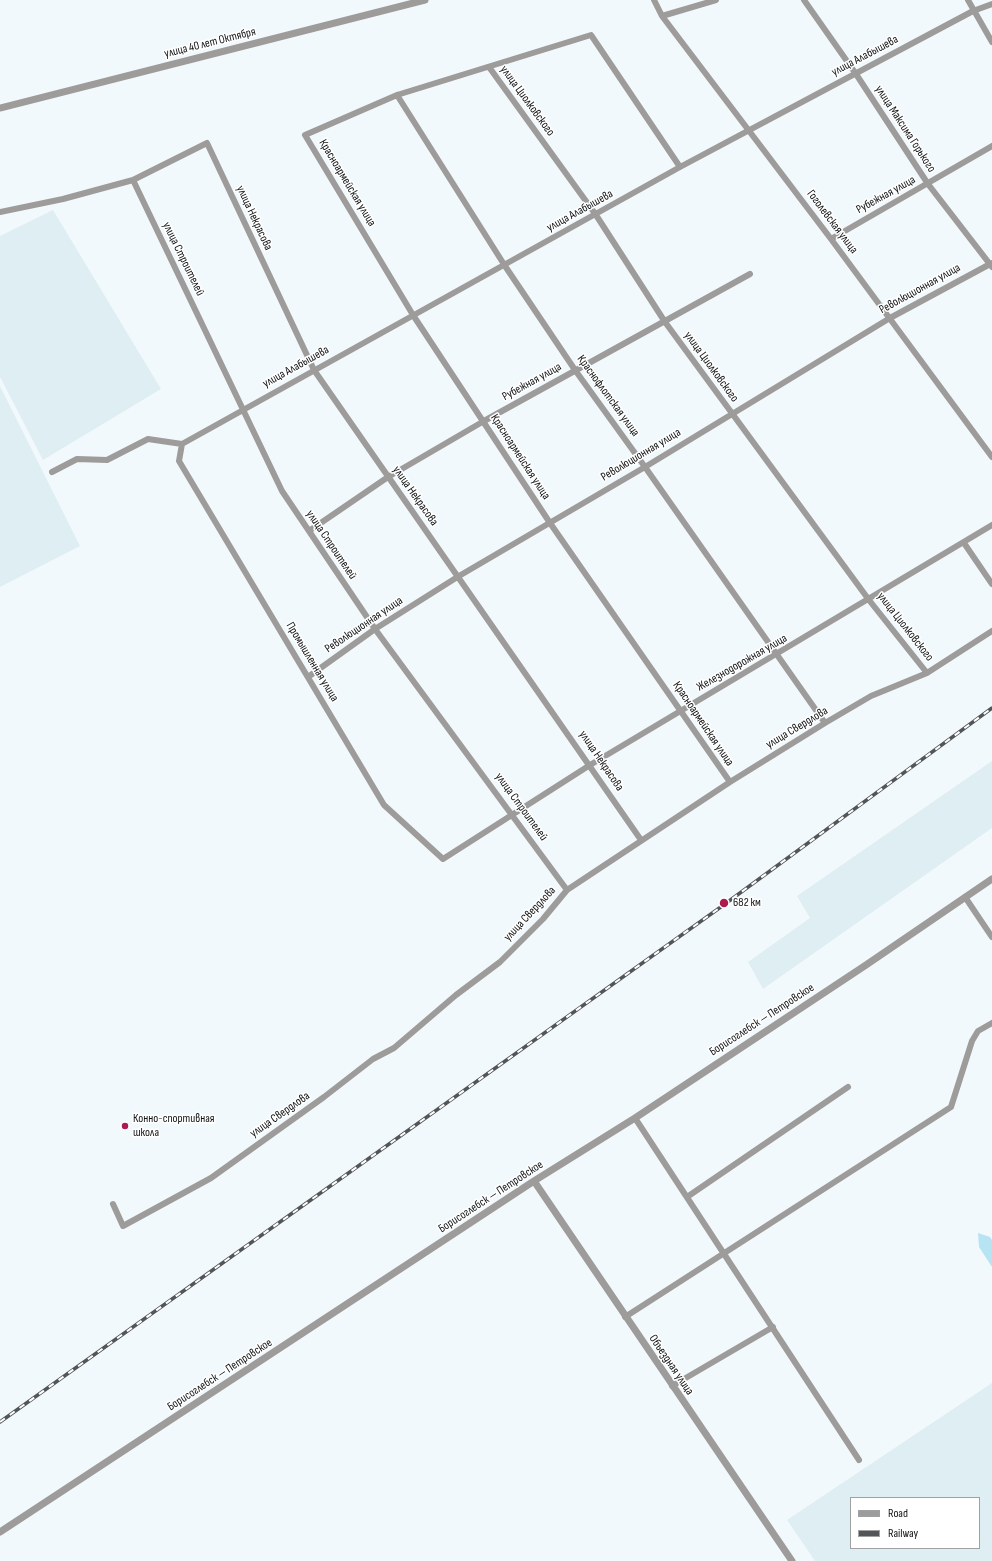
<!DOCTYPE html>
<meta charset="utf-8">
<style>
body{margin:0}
#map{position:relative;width:992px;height:1561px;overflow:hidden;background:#f2f9fc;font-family:"Sofia Sans Condensed",sans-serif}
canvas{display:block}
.legend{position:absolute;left:850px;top:1497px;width:130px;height:52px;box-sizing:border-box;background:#fff;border:1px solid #9fa0a1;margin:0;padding:5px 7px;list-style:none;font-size:12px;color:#101213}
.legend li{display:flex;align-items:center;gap:8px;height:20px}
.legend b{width:20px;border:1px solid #9fa0a1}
</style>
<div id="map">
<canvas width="992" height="1561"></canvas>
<ul class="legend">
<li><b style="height:5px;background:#9e9b9b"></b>Road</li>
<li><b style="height:5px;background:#535658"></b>Railway</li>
</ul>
</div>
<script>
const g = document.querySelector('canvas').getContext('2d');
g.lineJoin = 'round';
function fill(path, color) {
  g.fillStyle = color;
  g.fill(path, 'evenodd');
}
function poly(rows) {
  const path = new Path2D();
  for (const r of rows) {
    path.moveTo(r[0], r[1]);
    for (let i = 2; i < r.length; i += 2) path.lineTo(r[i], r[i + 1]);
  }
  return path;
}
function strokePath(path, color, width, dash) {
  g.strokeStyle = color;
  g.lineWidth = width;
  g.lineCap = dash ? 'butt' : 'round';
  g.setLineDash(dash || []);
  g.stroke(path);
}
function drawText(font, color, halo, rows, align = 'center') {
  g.font = font + ' "Sofia Sans Condensed",sans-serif';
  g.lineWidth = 3;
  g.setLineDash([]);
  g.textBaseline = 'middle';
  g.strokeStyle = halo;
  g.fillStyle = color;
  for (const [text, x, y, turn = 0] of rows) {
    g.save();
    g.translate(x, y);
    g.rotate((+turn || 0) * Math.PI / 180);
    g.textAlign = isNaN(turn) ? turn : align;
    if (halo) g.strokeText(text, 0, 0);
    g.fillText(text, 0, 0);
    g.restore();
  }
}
fill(poly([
 [53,210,161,389,43,460,0,377,0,236],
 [0,386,80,546,0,587],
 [992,761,992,828,763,989,748,962,810,918,797,896],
 [992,1383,992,1561,815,1561,787,1520],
 [851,1498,979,1498,979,1548,851,1548]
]), '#deeef2');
fill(poly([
 [978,1233,990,1237,992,1240,992,1267,979,1247]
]), '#b7e4f2');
strokePath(poly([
 [654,0,662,16,831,239,992,457],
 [804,0,856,74,928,184,992,267],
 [968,0,992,42],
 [662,16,716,0],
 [489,67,596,215,665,322,869,600,927,673],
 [397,95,505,266,575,370,645,467,825,723],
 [680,167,591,35,397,95,305,135,413,315,550,523,730,782],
 [133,180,282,491,375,629,567,890],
 [0,212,63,199,133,180,207,143,314,370,641,840],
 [831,239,992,146],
 [182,444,179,461,384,805,443,859,590,765,992,525],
 [52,472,77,459,107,460,148,439,182,444,680,167,973,11,992,4],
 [309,531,388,477,484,421,750,274],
 [964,543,992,584],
 [308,677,375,629,459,576,645,467,890,318,992,263],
 [965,897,992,937],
 [635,1118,859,1460],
 [687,1197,848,1087],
 [113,1204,123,1226,211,1178,324,1097,373,1059,394,1048,456,995,500,962,543,919,567,890,730,782,825,723,871,696,927,673,992,631],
 [625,1317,951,1107,972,1041,978,1031,992,1023],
 [672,1386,773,1327]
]), '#9e9b9b', 6);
strokePath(poly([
 [0,108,425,0],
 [534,1181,792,1561],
 [0,1532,534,1181,635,1118,866,965,992,879]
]), '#9e9b9b', 7);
const rail = poly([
 [0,1422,725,904,992,708]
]);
strokePath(rail, '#535658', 3.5);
strokePath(rail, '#fff', 2, [6]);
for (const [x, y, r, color] of [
 [724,903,5,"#ac1b50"],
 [125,1126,4,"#ac1b50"]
]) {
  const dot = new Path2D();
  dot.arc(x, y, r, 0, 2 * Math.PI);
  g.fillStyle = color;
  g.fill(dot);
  strokePath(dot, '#fff', 1.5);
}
drawText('12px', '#101213', '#fff', [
 ["улица 40 лет Октября",210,43,-14],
 ["улица Алабышева",865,56,-28],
 ["улица Циолковского",527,101,54],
 ["улица Максима Горького",905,129,57],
 ["Красноармейская улица",347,183,59],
 ["Рубежная улица",886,195,-29],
 ["улица Алабышева",580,211,-29],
 ["улица Некрасова",254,218,65],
 ["Гоголевская улица",832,222,53],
 ["улица Строителей",183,259,64],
 ["Революционная улица",920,289,-29],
 ["улица Алабышева",296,367,-29],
 ["улица Циолковского",711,367,54],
 ["Рубежная улица",532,382,-29],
 ["Краснофлотская улица",608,396,54],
 ["Революционная улица",641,455,-31],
 ["Красноармейская улица",520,457,57],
 ["улица Некрасова",415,496,55],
 ["улица Строителей",331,545,56],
 ["Революционная улица",364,625,-34],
 ["улица Циолковского",905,627,52],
 ["Промышленная улица",312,662,59],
 ["Железнодорожная улица",742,663,-30],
 ["Красноармейская улица",703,724,56],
 ["улица Свердлова",797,728,-31],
 ["улица Некрасова",601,761,56],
 ["улица Строителей",521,807,54],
 ["улица Свердлова",530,914,-47],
 ["Борисоглебск — Петровское",762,1020,-33],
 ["улица Свердлова",280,1115,-35],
 ["Борисоглебск — Петровское",491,1197,-33],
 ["Объездная улица",671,1365,56],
 ["Борисоглебск — Петровское",220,1375,-33]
]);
drawText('12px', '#101213', '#fff', [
 ["682 км",733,903],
 ["Конно-спортивная",133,1119],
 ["школа",133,1133]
], 'left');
</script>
